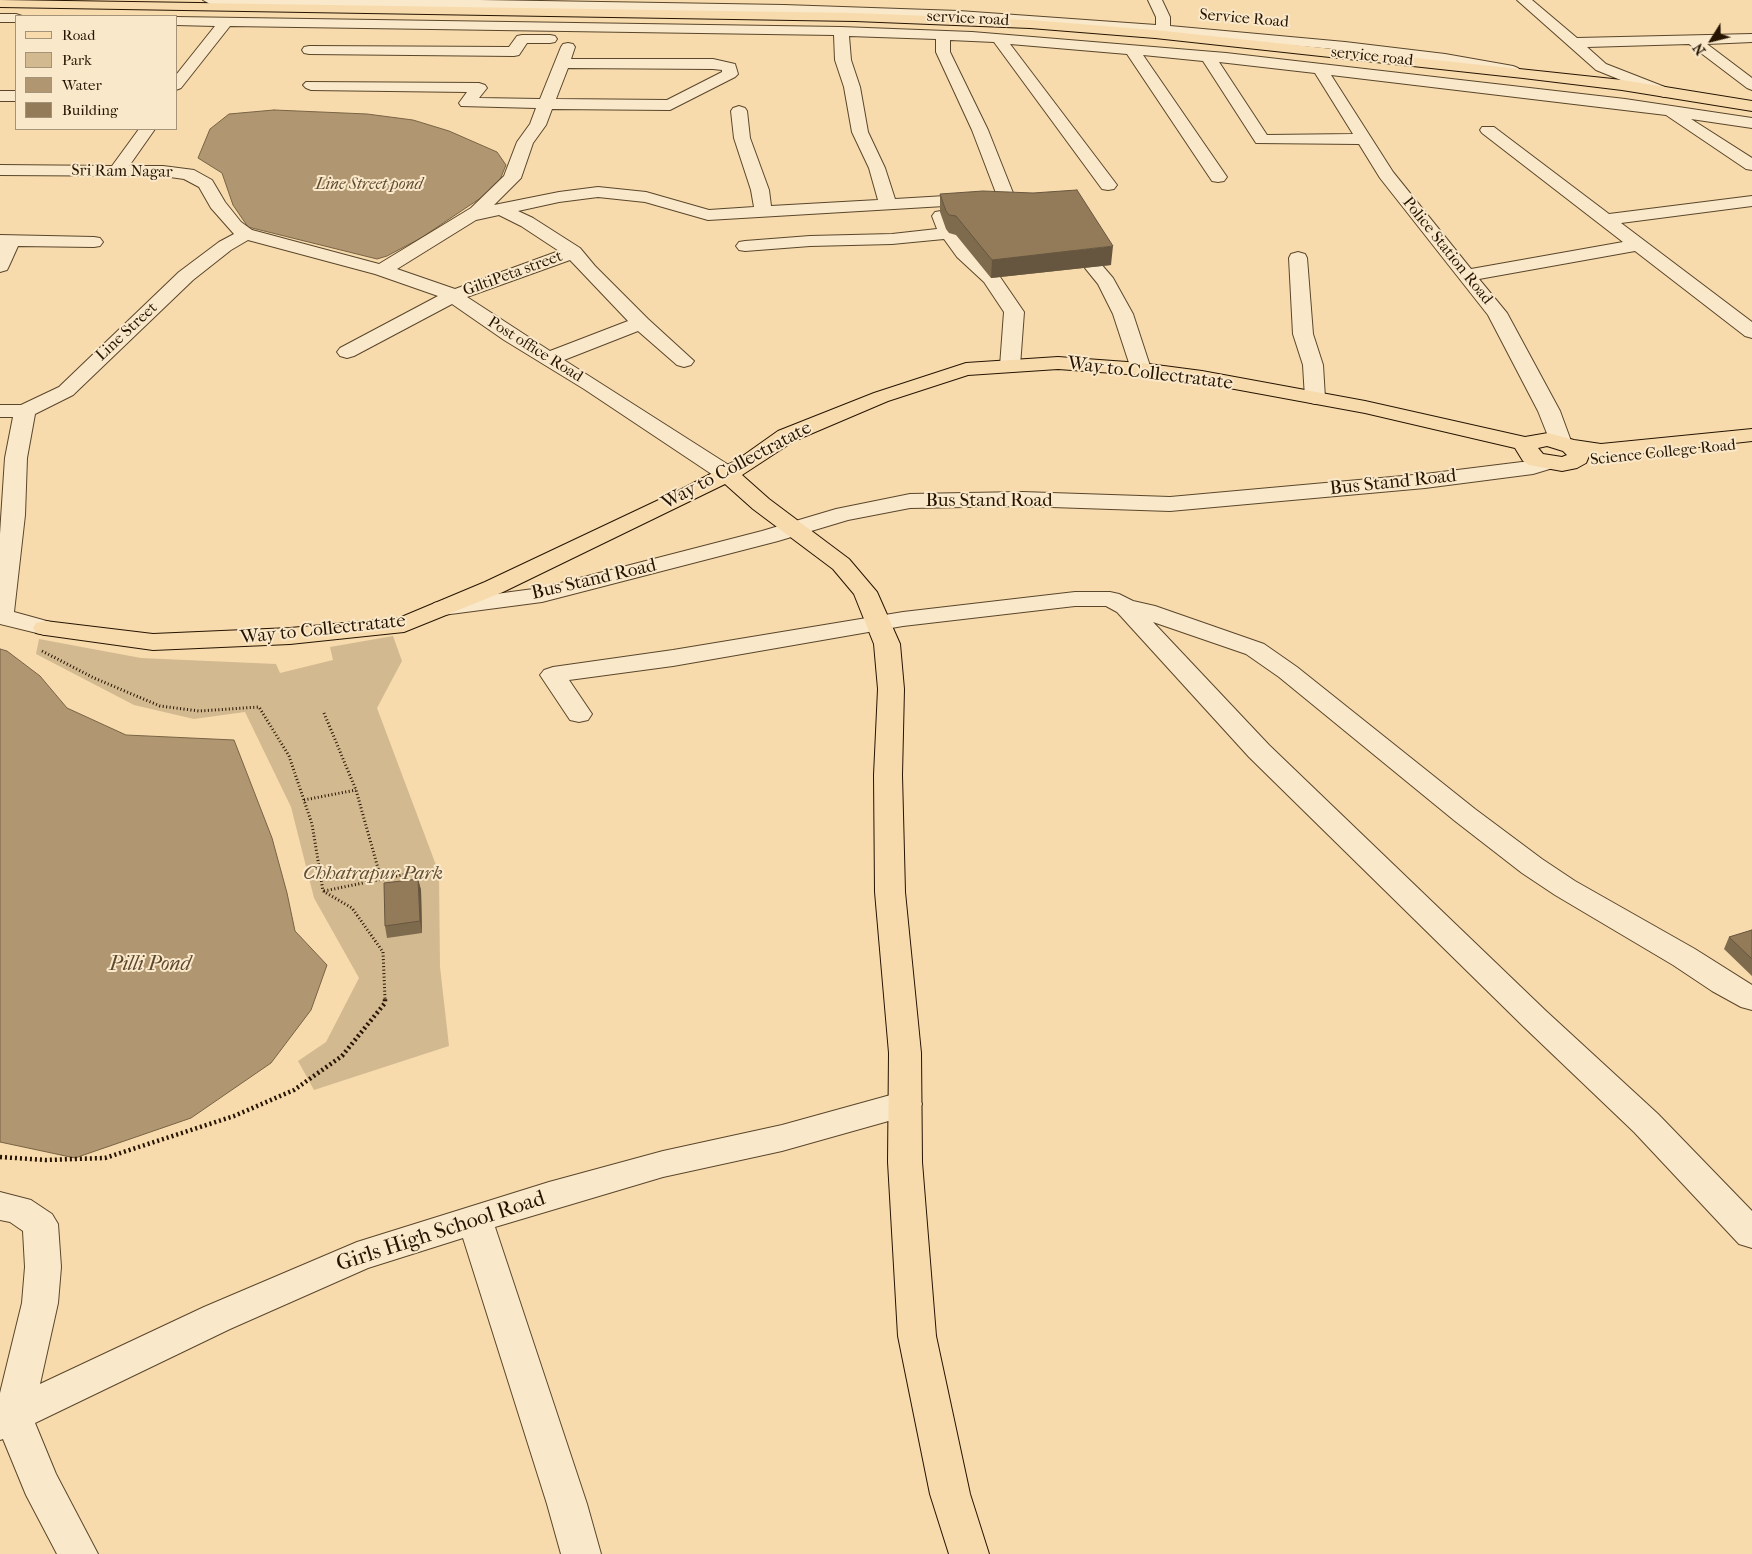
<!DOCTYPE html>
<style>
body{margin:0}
#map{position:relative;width:1752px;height:1554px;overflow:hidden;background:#f7dbad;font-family:"IM FELL French Canon",serif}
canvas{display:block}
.legend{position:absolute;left:15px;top:15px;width:162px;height:115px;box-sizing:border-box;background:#fae8ca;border:1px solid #a59379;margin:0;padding:6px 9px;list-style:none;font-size:15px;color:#261400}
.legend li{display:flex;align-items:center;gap:10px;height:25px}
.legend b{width:25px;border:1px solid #a59379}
.north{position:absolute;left:1687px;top:15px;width:50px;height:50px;-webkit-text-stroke:4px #fae8ca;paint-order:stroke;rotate:234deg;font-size:14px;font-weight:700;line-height:20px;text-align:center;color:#261400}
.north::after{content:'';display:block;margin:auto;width:18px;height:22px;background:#261400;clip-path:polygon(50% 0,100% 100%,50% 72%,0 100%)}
</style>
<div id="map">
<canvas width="1752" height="1554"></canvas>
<ul class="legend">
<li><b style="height:6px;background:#f7dbad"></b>Road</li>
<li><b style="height:14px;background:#d3b990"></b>Park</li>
<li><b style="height:14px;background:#b09772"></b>Water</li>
<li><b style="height:14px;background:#937b5a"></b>Building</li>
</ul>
<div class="north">N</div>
</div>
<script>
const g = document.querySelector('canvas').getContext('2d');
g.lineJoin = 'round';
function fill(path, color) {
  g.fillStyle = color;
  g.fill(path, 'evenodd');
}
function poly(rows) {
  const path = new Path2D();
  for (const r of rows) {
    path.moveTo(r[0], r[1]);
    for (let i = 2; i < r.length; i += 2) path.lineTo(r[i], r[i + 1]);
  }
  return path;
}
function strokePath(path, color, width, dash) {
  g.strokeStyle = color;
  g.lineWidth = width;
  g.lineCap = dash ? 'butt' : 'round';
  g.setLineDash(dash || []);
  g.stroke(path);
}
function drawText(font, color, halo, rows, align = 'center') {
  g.font = font + ' "IM FELL French Canon",serif';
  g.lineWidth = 4;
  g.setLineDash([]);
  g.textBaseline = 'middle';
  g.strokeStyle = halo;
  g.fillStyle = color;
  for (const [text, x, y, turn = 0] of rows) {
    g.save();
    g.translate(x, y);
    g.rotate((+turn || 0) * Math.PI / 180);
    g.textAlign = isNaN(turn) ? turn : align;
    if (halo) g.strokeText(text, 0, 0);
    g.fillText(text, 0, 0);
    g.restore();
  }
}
fill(poly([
 [393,636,402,661,377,708,439,873,440,967,449,1046,314,1090,298,1061,326,1042,359,978,314,898,291,807,245,712,194,719,134,705,36,654,39,639,141,658,276,664,280,673,333,660,330,647]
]), '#d3b990');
const water = poly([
 [274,110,367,114,413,120,449,131,497,152,506,165,497,187,421,238,387,256,377,259,248,227,233,205,222,173,198,158,210,129,229,114,274,110],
 [0,649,7,651,40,676,67,708,126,735,234,740,272,838,287,893,295,931,327,965,311,1010,271,1063,191,1118,75,1158,0,1142,0,649]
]);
fill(water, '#b09772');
strokePath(water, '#796344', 1);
const minor = poly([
 [203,0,480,0,784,5,959,11,1156,25,1156,17,1148,0,1162,0,1170,17,1170,26,1345,42,1445,54,1513,66,1518,68,1521,71,1518,74,1513,76,1445,64,1345,50,1059,25,959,19,784,13,210,4,203,0],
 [1517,0,1532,0,1577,38,1752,34,1752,42,1707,44,1752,78,1752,90,1747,88,1689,44,1587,47,1606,64,1670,89,1672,92,1670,95,1664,97,1658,95,1596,70,1517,0],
 [0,14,16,14,22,16,16,16,16,22,0,22,0,14],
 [176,17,841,27,972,32,1226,53,1625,99,1752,118,1752,128,1691,119,1752,158,1752,170,1746,169,1666,115,1331,75,1393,172,1471,269,1623,242,1482,133,1480,130,1482,127,1494,127,1609,214,1752,196,1752,206,1621,223,1752,322,1752,338,1745,336,1635,251,1479,279,1507,313,1560,411,1571,441,1568,446,1560,448,1552,446,1538,411,1488,315,1380,178,1359,144,1256,143,1203,61,1143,55,1227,177,1224,181,1218,182,1212,181,1127,54,1010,44,1117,185,1114,189,1108,190,1102,189,994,42,950,40,950,52,988,130,1015,198,1012,202,708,220,645,202,598,197,559,202,518,211,533,218,580,248,595,266,648,319,694,361,691,365,684,367,677,365,638,331,564,360,735,469,738,474,735,479,727,481,719,479,584,389,504,340,452,304,354,356,347,358,340,356,337,352,340,348,438,296,375,274,248,240,231,250,193,280,73,395,35,414,27,458,25,515,14,612,54,623,57,628,54,633,45,635,0,624,0,534,5,458,13,417,0,417,0,405,21,405,59,387,179,272,219,242,234,234,211,208,199,187,184,179,163,176,0,175,0,165,112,166,139,129,155,129,129,166,163,166,194,170,212,180,225,202,241,222,252,230,379,264,471,208,504,176,517,142,530,124,536,108,461,106,459,103,467,92,311,90,306,88,303,85,306,82,479,83,485,85,487,88,479,98,540,99,561,47,563,44,568,43,573,44,575,47,571,59,713,59,735,64,738,74,735,77,670,110,552,109,546,125,533,143,521,178,494,205,559,192,598,187,646,192,709,210,754,207,751,190,734,138,731,111,733,108,739,106,745,108,747,111,750,138,769,190,771,206,878,200,869,168,852,132,844,87,835,60,834,35,230,26,181,88,176,90,176,75,215,26,176,25,176,17],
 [849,36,936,39,936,52,972,130,996,193,895,199,885,168,868,132,860,87,851,60,849,36],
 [1219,62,1315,73,1353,134,1267,135,1219,62],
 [568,68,713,69,722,70,722,72,667,100,556,99,568,68],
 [499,215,521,226,559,251,455,289,397,269,476,220,499,215],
 [570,260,628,321,550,351,467,297,570,260],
 [522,35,550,35,555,36,557,39,555,42,550,43,527,43,519,55,514,56,309,54,304,53,302,50,304,47,309,46,509,47,517,36,522,35],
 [0,91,16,91,16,101,0,101,0,91],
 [941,211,947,212,955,228,971,249,998,274,1024,312,1020,366,1017,370,1010,372,1003,370,1000,366,1004,312,984,282,957,257,944,239,892,244,810,246,745,251,739,250,736,246,739,242,745,241,810,236,892,234,937,229,932,216,935,212,941,211],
 [0,235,94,237,100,238,103,242,100,246,94,247,18,246,9,266,7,270,0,272,0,235],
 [1298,252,1305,254,1307,258,1313,334,1323,365,1325,398,1322,402,1315,404,1308,402,1305,398,1303,365,1293,334,1289,258,1291,254,1298,252],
 [1094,262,1101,264,1113,278,1133,314,1151,369,1148,373,1141,375,1134,373,1131,369,1113,314,1098,284,1085,268,1087,264,1094,262],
 [1545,456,1553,458,1556,463,1553,468,1533,474,1425,488,1170,511,1022,506,910,508,848,520,778,541,542,602,443,615,434,613,431,608,434,603,443,601,541,588,762,531,836,509,910,494,1022,492,1170,497,1425,474,1530,461,1545,456],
 [1075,592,1110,592,1119,594,1133,601,1155,606,1264,644,1297,667,1475,809,1542,859,1575,881,1695,949,1752,985,1752,1010,1741,1007,1712,991,1673,965,1555,895,1522,873,1455,821,1279,677,1246,654,1153,622,1269,745,1546,1011,1658,1114,1752,1211,1752,1248,1739,1244,1634,1132,1524,1027,1249,757,1117,612,1106,606,1075,606,903,626,673,666,569,680,592,714,588,720,579,722,570,720,540,675,544,670,553,667,673,650,903,612,1075,592],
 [905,1091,917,1095,922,1104,917,1113,782,1151,663,1177,495,1227,587,1504,601,1554,561,1554,547,1504,463,1238,368,1268,230,1329,35,1423,56,1474,98,1554,57,1554,26,1495,3,1439,0,1440,0,1393,22,1303,25,1267,23,1231,10,1222,0,1220,0,1192,31,1200,52,1214,58,1224,61,1267,58,1303,40,1384,204,1307,357,1242,549,1182,663,1151,782,1125,905,1091]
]);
const major = poly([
 [1058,357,1141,363,1202,371,1365,401,1525,437,1548,433,1574,440,1601,444,1752,429,1752,441,1601,458,1589,456,1586,463,1577,468,1562,471,1529,465,1523,461,1515,448,1365,413,1202,383,1141,375,1058,369,968,375,888,401,794,441,742,475,769,499,849,559,877,592,900,644,904,689,902,775,905,892,921,1053,922,1162,936,1336,970,1494,989,1554,949,1554,930,1494,898,1336,888,1162,889,1053,875,892,874,775,878,689,874,644,854,594,833,569,753,509,725,484,503,592,404,632,290,644,153,650,45,635,36,633,33,628,36,623,45,621,153,634,290,628,399,618,485,582,682,489,737,460,778,431,874,393,966,363,1058,357],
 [1547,446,1563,451,1567,455,1562,457,1543,454,1538,448,1547,446]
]);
const highway = poly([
 [0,0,855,13,1030,20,1155,30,1622,80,1752,101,1752,111,1622,90,1523,78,1155,38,1030,28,855,21,0,7,0,0]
]);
strokePath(minor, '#5a462b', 2);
strokePath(major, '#261400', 2);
strokePath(highway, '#261400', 2);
strokePath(poly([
 [42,651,94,678,160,706,199,711,259,707,289,756,312,824,323,891,352,908,383,952,385,999],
 [324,713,356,790,381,879],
 [304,800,356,790],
 [324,891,422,871]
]), '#261400', 3, [1, 2.5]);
strokePath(poly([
 [0,1157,46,1160,105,1158,234,1116,294,1090,342,1056,385,1003,385,998]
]), '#261400', 4.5, [2, 3]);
fill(minor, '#fae8ca');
fill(major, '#f7dbad');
fill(highway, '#f7dbad');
fill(poly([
 [940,194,1111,265,991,278,956,235,949,233,946,229,940,212],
 [418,879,421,890,422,933,387,938,385,926],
 [1752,930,1752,976,1724,949,1729,937]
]), '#7e6a4d');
fill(poly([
 [1113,246,1111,265,991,278,992,260],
 [418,879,421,890,422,933,420,921]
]), '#67563f');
const building = poly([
 [1077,190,1113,246,992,260,956,216,949,215,946,211,940,194,983,191,1033,193,1077,190],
 [418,879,420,921,385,926,384,883,418,879],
 [1752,930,1752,959,1729,937,1752,930]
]);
fill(building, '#937b5a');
strokePath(building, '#67563f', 1);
drawText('16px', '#261400', '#fae8ca', [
 ["service road",968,19,3],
 ["Service Road",1244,19,5],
 ["service road",1372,57,6],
 ["Sri Ram Nagar",122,172,1],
 ["Police Station Road",1447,251,51],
 ["GiltiPeta street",513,274,-20],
 ["Line Street",127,332,-43],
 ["Post office Road",535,350,32],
 ["Science College Road",1663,453,-6]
]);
drawText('italic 16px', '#5d482e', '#fae8ca', [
 ["Line Street pond",369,185]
]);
drawText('19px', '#261400', '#fae8ca', [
 ["Way to Collectratate",1150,374,7],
 ["Way to Collectratate",737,466,-28],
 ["Bus Stand Road",1393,483,-6],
 ["Bus Stand Road",989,501],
 ["Bus Stand Road",594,580,-13],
 ["Way to Collectratate",323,630,-6]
]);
drawText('italic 19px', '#634e32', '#fae8ca', [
 ["Chhatrapur Park",373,874]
]);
drawText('italic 20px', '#5d482e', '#fae8ca', [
 ["Pilli Pond",150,965]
]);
drawText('22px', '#261400', '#fae8ca', [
 ["Girls High School Road",441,1232,-18]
]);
</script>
